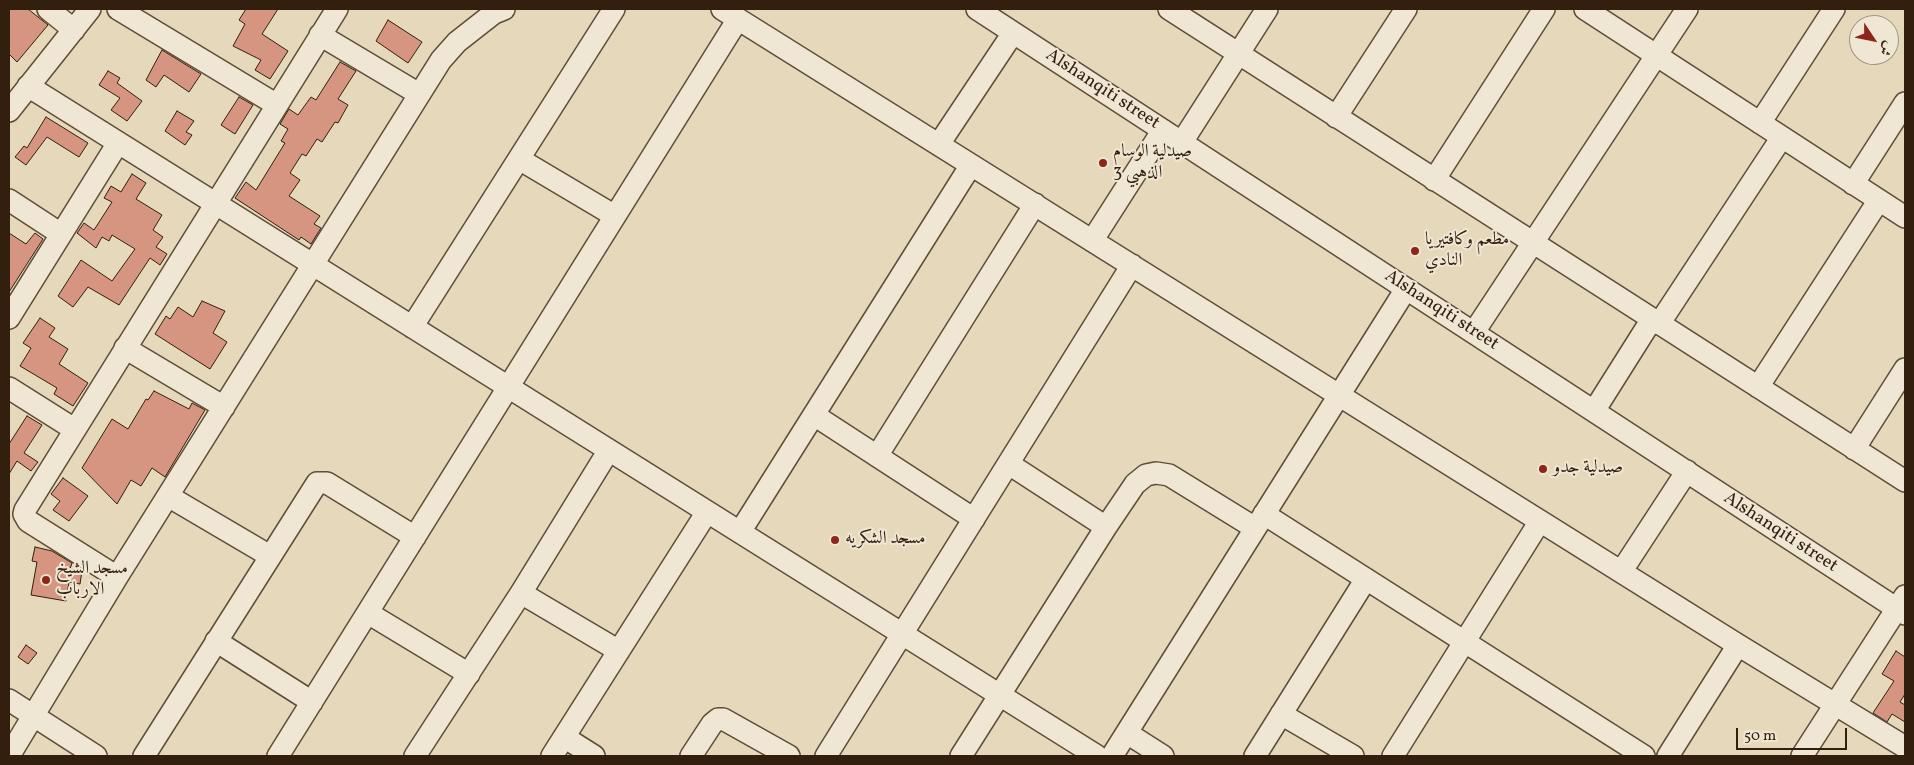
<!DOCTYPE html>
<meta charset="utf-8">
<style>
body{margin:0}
#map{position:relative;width:1914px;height:765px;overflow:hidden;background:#e6d8bb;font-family:Vollkorn,Amiri,serif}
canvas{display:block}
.frame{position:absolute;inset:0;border:10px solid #321f0d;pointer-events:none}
.north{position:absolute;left:1849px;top:15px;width:50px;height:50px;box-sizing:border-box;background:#efe6d3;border:1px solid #a39684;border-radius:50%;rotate:124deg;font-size:14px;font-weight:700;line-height:20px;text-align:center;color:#321f0d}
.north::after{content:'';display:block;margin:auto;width:18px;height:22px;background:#8f2418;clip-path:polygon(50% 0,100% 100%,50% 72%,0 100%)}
.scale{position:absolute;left:1736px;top:728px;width:111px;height:22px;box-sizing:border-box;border:2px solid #321f0d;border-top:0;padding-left:6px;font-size:15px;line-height:18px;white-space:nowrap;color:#321f0d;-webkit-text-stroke:4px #efe6d3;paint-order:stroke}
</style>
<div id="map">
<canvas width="1914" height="765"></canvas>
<div class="frame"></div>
<div class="north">ش</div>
<div class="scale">50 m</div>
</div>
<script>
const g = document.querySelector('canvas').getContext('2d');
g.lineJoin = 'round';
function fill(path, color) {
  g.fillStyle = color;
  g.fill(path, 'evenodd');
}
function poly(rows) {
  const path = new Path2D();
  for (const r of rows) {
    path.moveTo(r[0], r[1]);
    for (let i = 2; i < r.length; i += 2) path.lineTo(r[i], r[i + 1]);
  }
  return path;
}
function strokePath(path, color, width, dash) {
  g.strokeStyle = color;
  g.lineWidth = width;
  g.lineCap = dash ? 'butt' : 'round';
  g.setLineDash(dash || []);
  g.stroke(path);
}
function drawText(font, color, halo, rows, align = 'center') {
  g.font = font + ' Vollkorn,Amiri,serif';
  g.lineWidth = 4;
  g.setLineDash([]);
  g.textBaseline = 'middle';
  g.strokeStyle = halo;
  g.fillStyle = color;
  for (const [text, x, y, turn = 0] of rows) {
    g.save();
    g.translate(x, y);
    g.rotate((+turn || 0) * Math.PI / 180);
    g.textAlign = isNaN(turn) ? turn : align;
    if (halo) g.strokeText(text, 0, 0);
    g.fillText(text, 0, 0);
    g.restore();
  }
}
const building = poly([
 [9,9,28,9,48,25,17,62,9,54,9,9],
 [246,9,278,9,262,34,288,51,270,79,255,70,261,60,233,46,245,24,239,20,246,9],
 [388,20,422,42,408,63,376,41,388,20],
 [162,50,201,74,189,92,164,75,156,87,146,80,162,50],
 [340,62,356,71,338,99,348,105,338,123,335,122,322,142,317,139,306,156,302,154,290,173,300,180,289,196,320,216,314,224,321,228,311,244,301,237,299,240,235,198,246,182,256,190,285,143,281,141,288,129,280,124,289,109,298,115,311,97,316,100,340,62],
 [108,71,120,78,117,83,142,101,127,121,111,110,120,98,99,85,108,71],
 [239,97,253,105,235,134,221,125,239,97],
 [177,111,194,121,186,132,192,135,185,145,165,131,177,111],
 [46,117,88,143,79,157,47,137,26,165,15,157,24,146,27,148,46,117],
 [132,174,146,183,136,199,162,215,153,230,163,237,156,247,167,254,160,265,150,258,119,305,88,287,73,307,58,296,81,260,112,281,135,249,112,235,109,241,102,237,96,248,77,233,84,223,94,230,112,202,104,198,111,186,121,192,132,174],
 [9,233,26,244,35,233,43,239,9,292,9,233],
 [202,301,225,311,213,333,227,342,210,369,155,334,166,316,170,319,178,307,193,317,202,301],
 [40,318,55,328,49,337,68,349,59,364,88,383,73,406,54,394,57,388,20,366,31,348,23,343,40,318],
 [154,391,189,409,192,403,205,410,165,477,152,468,141,486,131,480,117,504,82,468,112,419,128,429,146,399,148,400,154,391],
 [27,416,42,425,24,453,38,462,31,471,17,461,9,474,9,444,27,416],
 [63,478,88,496,69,521,53,510,60,501,51,494,63,478],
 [35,547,52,551,72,563,70,569,82,571,80,584,69,582,66,601,31,595,37,562,32,561,35,547],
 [26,645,37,653,28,664,18,657,26,645],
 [1896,651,1905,657,1905,694,1900,702,1905,705,1905,722,1892,714,1887,722,1873,713,1894,681,1882,674,1896,651]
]);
fill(building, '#d59580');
strokePath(building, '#321f0d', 1);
const minor = poly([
 [48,9,74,30],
 [118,9,277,105],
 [722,9,1738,645,1905,747],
 [977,9,1905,614],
 [1169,9,1905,481],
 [1585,9,1905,217],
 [320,35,419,94],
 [28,86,1097,756],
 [9,111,90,9],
 [1336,117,1406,9],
 [1760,123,1834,9],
 [1182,142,1267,9],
 [939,144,1013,33],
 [519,159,615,216],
 [1434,180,1544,9],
 [1853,184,1905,103],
 [9,200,61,234],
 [1092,241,1163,130],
 [9,318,118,143],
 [1659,324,1782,137],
 [412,327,614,9],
 [1474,332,1687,9],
 [125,348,224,407],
 [1758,387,1879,200],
 [9,388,74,429],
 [1594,411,1652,319],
 [814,415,974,519],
 [1854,449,1905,369],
 [877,456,1035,204],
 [1009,464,1106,527],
 [168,496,270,556],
 [1264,514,1644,756],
 [740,532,971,165],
 [1621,572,1687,471],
 [117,577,28,521,24,514,25,510,337,9],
 [521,593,619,651],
 [368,613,469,674],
 [216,641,312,702],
 [9,700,96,756],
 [1281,714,1353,756],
 [1127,733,1163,756],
 [564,737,594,756],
 [9,756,117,577,441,60,457,42,494,13,504,9],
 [144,756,317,483,327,483,415,537],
 [278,756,738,19],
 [415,756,521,593,609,450],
 [552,756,707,512],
 [691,756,712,724,718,719,723,719,789,756],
 [826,756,1132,265],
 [961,756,1106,527,1135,484,1146,475,1156,473,1169,475,1255,528],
 [1112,756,1406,289],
 [1255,756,1366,579],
 [1393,756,1540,521],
 [1668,756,1738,645],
 [1802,756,1905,596]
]);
strokePath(minor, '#5f4d38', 24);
strokePath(minor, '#efe6d3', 21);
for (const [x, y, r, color] of [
 [1103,163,5,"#8f2418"],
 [1415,251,5,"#8f2418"],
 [1543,469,5,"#8f2418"],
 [835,540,5,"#8f2418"],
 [46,580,5,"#8f2418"]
]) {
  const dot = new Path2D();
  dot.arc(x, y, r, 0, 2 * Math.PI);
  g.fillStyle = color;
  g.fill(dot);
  strokePath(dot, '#efe6d3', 2);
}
drawText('18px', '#321f0d', '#efe6d3', [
 ["Alshanqiti street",1102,90,33],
 ["Alshanqiti street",1441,311,33],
 ["Alshanqiti street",1780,533,33]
]);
drawText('18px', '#321f0d', '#efe6d3', [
 ["صيدلية الوسام",1113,153],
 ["الذهبي 3",1113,174],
 ["مطعم وكافتيريا",1425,241],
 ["النادي",1425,262],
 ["صيدلية جدو",1553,469],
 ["مسجد الشكريه",845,540],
 ["مسجد الشيخ",56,570],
 ["الارباب",56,591]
], 'left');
</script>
